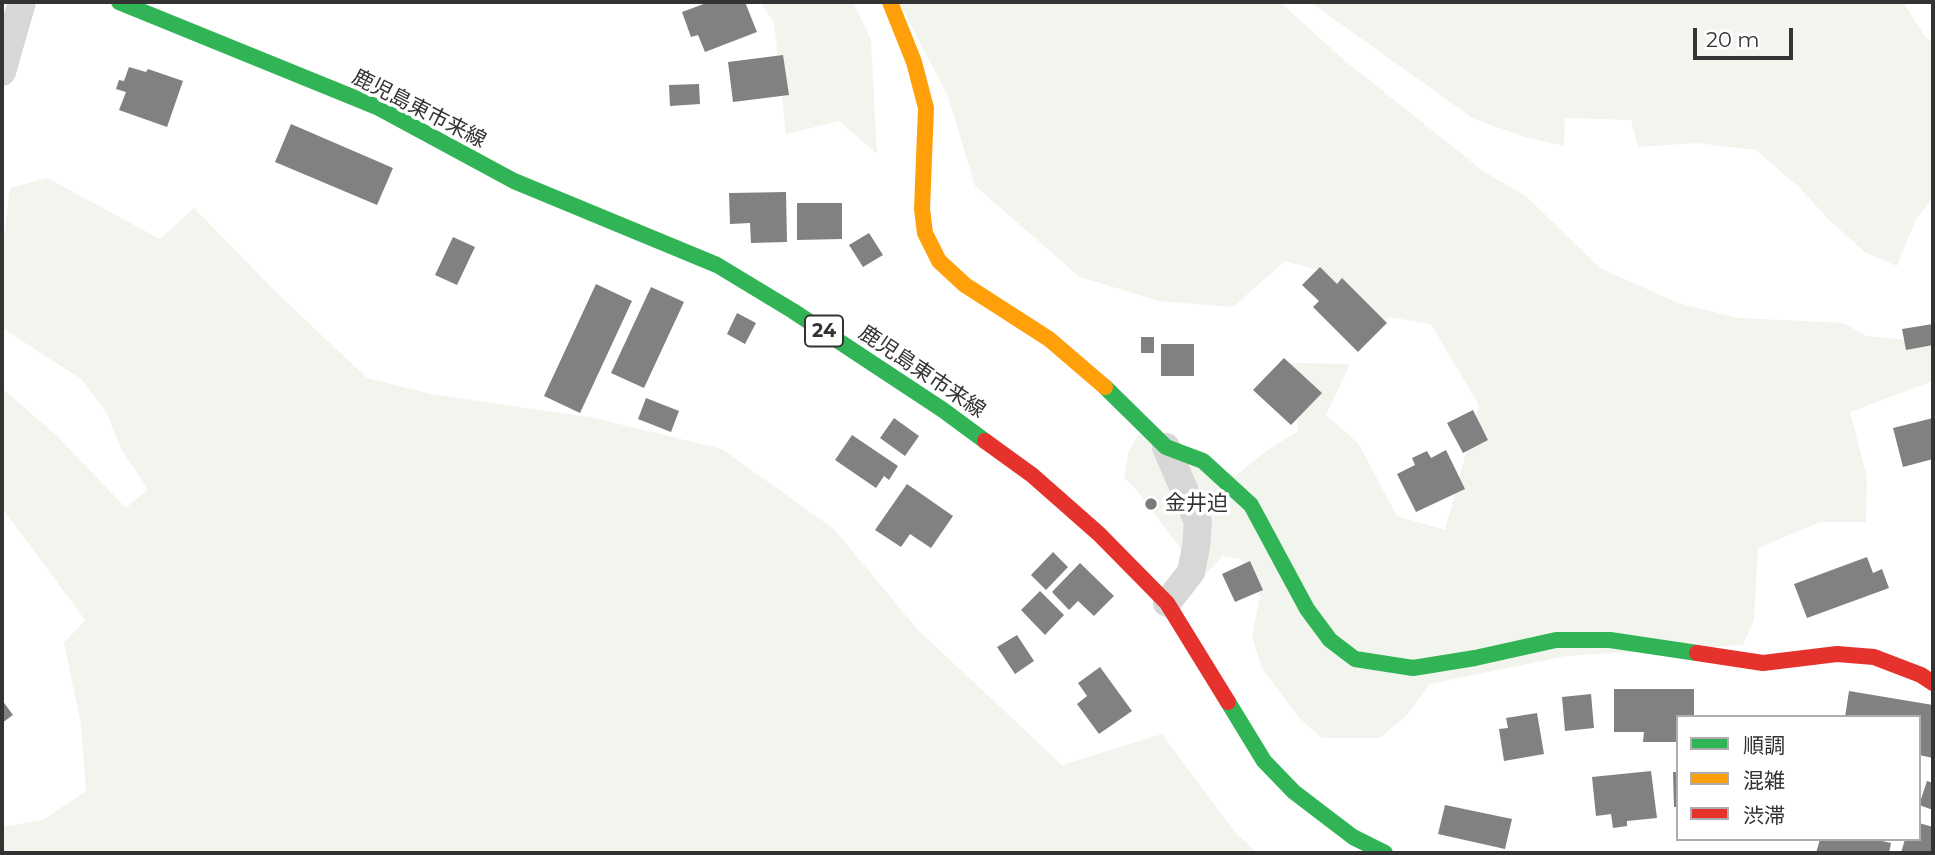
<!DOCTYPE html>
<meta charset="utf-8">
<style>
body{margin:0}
#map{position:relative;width:1935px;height:855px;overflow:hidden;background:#fff;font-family:Montserrat,"Noto Sans JP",sans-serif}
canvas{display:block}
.frame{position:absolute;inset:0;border:4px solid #333;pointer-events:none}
.legend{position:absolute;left:1676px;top:715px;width:245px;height:126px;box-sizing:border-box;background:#fff;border:2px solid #adadad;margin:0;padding:9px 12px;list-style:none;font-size:21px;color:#333}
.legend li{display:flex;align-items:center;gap:14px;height:35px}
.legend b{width:35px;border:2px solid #adadad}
.scale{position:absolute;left:1693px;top:28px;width:100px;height:32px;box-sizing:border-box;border:4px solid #333;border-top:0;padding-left:9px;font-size:21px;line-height:24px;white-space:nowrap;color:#333;-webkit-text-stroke:5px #fff;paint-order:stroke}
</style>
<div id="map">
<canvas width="1935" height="855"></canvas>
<div class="frame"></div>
<ul class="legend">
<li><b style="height:9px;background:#30b455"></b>順調</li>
<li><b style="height:9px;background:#ff9f0a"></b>混雑</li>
<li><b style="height:9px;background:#e5322d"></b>渋滞</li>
</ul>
<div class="scale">20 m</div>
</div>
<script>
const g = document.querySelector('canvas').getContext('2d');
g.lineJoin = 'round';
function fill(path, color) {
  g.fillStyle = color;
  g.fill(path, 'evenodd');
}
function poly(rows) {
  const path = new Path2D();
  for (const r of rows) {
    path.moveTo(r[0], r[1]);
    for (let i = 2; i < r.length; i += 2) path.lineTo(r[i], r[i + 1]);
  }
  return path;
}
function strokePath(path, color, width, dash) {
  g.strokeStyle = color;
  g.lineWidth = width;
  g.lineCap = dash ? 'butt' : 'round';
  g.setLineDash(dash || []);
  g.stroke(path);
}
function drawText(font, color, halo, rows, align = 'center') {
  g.font = font + ' Montserrat,"Noto Sans JP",sans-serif';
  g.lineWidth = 7;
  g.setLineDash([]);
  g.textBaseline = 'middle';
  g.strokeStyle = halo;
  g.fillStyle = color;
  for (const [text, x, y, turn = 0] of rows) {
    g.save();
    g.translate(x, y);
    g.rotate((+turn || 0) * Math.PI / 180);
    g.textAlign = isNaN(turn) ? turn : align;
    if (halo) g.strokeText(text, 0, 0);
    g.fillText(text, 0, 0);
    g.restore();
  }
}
fill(poly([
 [760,2,853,2,871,40,877,154,839,121,786,134,774,22],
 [899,2,1280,2,1344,60,1483,171,1526,196,1600,268,1678,303,1738,318,1844,323,1866,336,1932,342,1933,381,1850,412,1867,477,1866,522,1820,522,1758,548,1754,620,1743,645,1566,656,1430,684,1408,714,1380,738,1322,738,1299,718,1261,667,1252,635,1260,597,1241,559,1223,556,1199,581,1181,549,1139,493,1124,477,1129,450,1139,434,1236,476,1266,451,1298,431,1291,363,1350,364,1326,415,1358,443,1397,516,1445,530,1479,405,1431,324,1389,317,1355,347,1358,318,1325,272,1285,261,1233,307,1159,301,1080,277,975,186,948,96],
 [1310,2,1903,2,1926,38,1933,41,1933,197,1915,221,1897,266,1866,253,1828,219,1800,188,1756,150,1696,143,1638,147,1631,120,1565,118,1564,146,1525,137,1474,119],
 [47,178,160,239,194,208,276,292,367,378,431,394,594,418,722,449,834,529,917,629,1062,765,1162,734,1234,831,1257,853,2,853,2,827,43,820,86,791,81,724,64,643,85,620,2,508,2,388,55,434,126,508,148,489,121,449,107,413,81,379,2,328,2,253,10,188]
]), '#f1f5ed');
fill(poly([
 [709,2,745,2,757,32,705,52,698,35,691,37,682,12],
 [783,55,789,95,733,102,728,62],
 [129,67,146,72,148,69,183,81,167,127,119,110,126,92,116,89,119,80,124,81],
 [699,84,700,104,670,106,669,85],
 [291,124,393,168,377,205,275,162],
 [786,192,787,242,751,243,750,223,730,224,729,193],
 [797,203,842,203,842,239,797,240],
 [869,233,883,255,863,267,849,245],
 [453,237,475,247,457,285,435,275],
 [1320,267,1337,284,1342,278,1387,323,1358,352,1313,307,1319,301,1302,285],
 [596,284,632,301,580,413,544,396],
 [651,287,684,302,644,388,611,373],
 [737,313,756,323,745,344,727,334],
 [1933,324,1933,345,1906,350,1902,329],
 [1141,337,1154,337,1154,353,1141,353],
 [1161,344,1194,344,1194,376,1161,376],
 [1284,358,1322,393,1291,425,1253,390],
 [646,398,679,411,671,432,638,419],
 [1473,410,1488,440,1463,453,1447,423],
 [894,418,919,436,905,456,880,438],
 [1933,418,1933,459,1903,467,1893,428],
 [852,435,898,466,889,480,884,476,876,488,835,460],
 [1446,450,1465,489,1416,512,1397,474,1415,465,1412,458,1427,451,1431,458],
 [907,484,953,516,931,548,910,534,901,547,875,530],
 [1053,552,1068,567,1046,590,1031,575],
 [1867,557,1873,573,1882,569,1889,588,1807,618,1794,584],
 [1250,561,1263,590,1235,602,1222,574],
 [1080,563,1114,596,1094,616,1078,601,1069,610,1052,592],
 [1040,591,1064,615,1045,635,1021,610],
 [1017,635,1034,661,1015,674,997,647],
 [1100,667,1132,711,1099,734,1077,704,1087,696,1078,683],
 [1614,689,1694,689,1694,717,1678,717,1678,742,1643,742,1644,732,1614,732],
 [1849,691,1933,705,1933,758,1919,755,1919,717,1845,717],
 [1591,694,1594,728,1565,731,1562,697],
 [2,700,13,715,2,723],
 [1537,713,1544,754,1504,761,1499,729,1508,728,1506,718],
 [1651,771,1657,818,1627,821,1627,826,1613,828,1611,814,1596,816,1592,777],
 [1673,772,1678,772,1678,807,1674,807],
 [1927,781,1933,783,1933,810,1919,805],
 [1445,805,1512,819,1505,849,1438,834],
 [1919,823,1933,827,1933,853,1901,853,1905,839,1919,839],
 [1820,839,1873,839,1891,843,1889,853,1816,853]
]), '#818181');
strokePath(poly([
 [2,72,22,2],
 [1166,447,1198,522,1196,547,1191,572,1167,603]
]), '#d7d7d7', 28);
strokePath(poly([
 [119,2,377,107,514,181,717,265,793,311,943,410,985,441],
 [1105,387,1166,447,1203,461,1251,505,1307,609,1330,640,1355,659,1413,668,1475,658,1556,640,1610,640,1697,653],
 [1228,702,1264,761,1294,792,1353,837,1385,853]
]), '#30b455', 16);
strokePath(poly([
 [890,2,914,62,926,108,922,209,925,233,939,261,965,285,1049,339,1105,387]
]), '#ff9f0a', 16);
strokePath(poly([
 [985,441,1032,475,1099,534,1167,603,1228,702],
 [1697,653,1763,663,1837,654,1874,657,1921,675,1933,683]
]), '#e5322d', 16);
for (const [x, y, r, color] of [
 [1151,504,7,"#7a7a7a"]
]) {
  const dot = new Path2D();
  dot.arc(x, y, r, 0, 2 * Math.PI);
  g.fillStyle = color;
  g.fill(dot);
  strokePath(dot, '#fff', 2.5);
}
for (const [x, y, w] of [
 [824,331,38]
]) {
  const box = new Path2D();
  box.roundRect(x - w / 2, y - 15.5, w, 31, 5);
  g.fillStyle = '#fff';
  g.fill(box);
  strokePath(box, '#333', 2);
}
drawText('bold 19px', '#333', null, [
 ["24",824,331]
]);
drawText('21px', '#333', '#fff', [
 ["鹿児島東市来線",419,109,27],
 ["鹿児島東市来線",922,372,34]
]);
drawText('21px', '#333', '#fff', [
 ["金井迫",1165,504]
], 'left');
</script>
